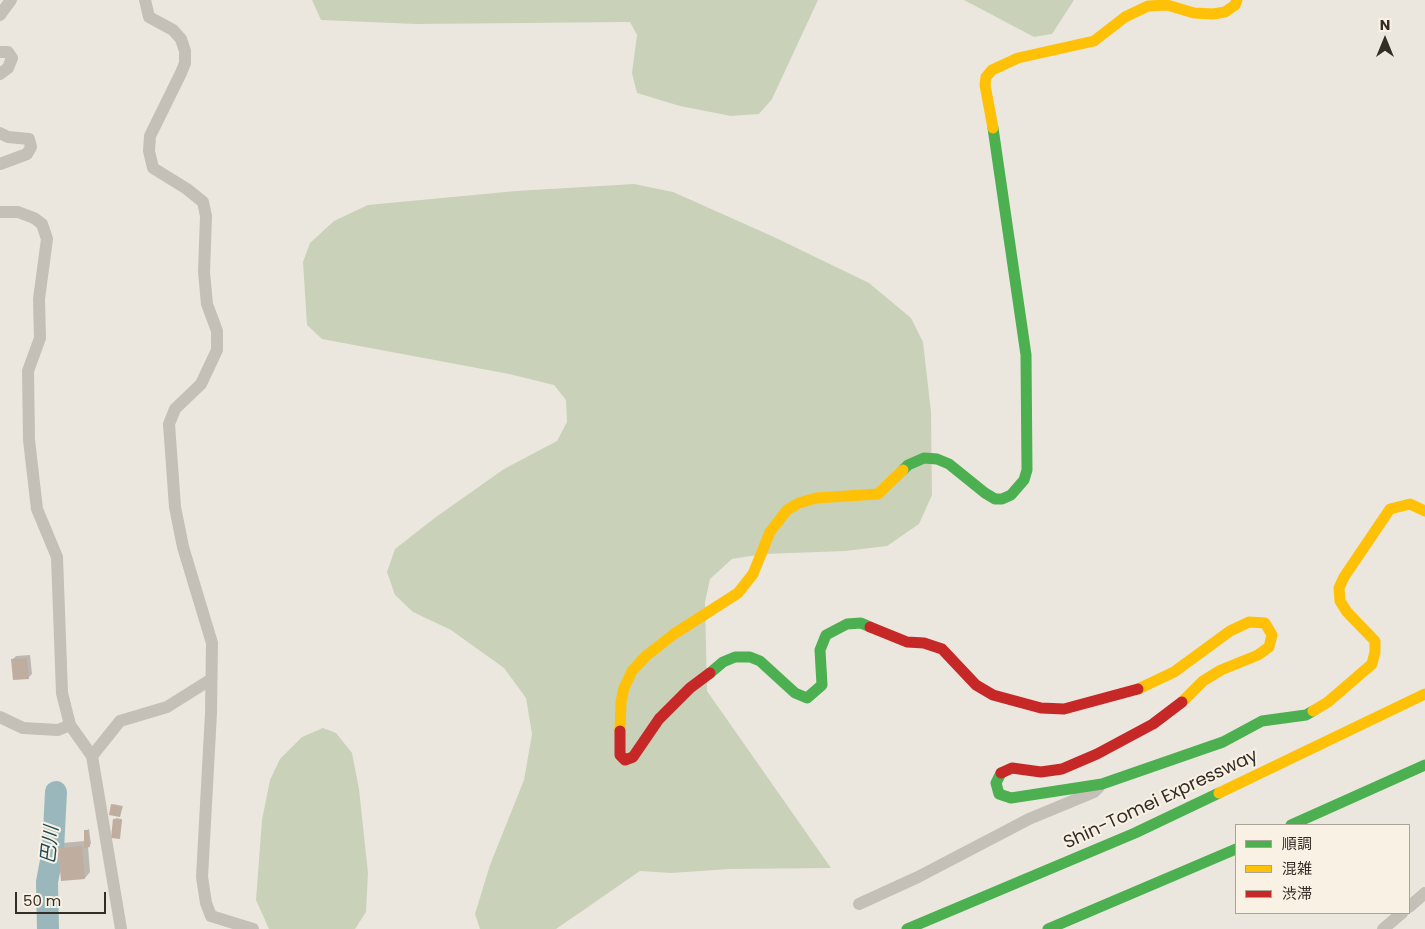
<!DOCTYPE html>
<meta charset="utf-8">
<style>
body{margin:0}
#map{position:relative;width:1425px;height:929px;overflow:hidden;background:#ebe7de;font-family:Poppins,"Noto Sans JP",sans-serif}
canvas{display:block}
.legend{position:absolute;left:1235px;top:824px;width:175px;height:90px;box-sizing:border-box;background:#f9f2e4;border:1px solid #aaa398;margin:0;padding:6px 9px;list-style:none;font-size:15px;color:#342c26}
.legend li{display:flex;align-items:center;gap:10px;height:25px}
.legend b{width:25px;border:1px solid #aaa398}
.north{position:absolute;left:1360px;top:15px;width:50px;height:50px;-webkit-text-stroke:4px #f9f2e4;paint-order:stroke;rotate:0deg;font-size:14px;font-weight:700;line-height:20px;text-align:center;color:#342c26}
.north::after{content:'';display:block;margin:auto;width:18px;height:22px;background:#342c26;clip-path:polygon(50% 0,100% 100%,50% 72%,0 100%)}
.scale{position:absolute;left:15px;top:892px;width:91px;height:22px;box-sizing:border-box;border:2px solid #342c26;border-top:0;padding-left:6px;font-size:15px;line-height:18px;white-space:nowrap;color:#342c26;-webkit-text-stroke:4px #f9f2e4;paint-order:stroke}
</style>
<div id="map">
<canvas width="1425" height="929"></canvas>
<ul class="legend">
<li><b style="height:6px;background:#4caf50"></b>順調</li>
<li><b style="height:6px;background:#ffc107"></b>混雑</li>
<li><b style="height:6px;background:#c62828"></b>渋滞</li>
</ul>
<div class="north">N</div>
<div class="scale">50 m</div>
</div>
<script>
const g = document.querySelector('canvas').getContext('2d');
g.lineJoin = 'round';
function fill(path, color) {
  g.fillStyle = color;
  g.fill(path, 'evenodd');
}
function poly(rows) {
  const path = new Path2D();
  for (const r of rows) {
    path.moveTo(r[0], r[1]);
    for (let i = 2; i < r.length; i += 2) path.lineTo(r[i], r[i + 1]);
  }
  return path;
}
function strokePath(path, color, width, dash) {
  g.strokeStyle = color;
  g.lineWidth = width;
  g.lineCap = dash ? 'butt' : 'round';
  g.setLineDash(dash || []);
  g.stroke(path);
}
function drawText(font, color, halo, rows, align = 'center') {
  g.font = font + ' Poppins,"Noto Sans JP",sans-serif';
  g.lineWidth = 4;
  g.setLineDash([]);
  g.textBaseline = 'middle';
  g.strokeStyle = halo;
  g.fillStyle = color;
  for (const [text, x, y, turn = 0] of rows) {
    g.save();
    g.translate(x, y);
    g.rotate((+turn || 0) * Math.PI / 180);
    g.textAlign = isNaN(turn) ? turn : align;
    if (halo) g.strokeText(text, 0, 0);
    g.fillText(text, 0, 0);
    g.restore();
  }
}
fill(poly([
 [312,0,818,0,772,99,759,114,731,116,680,106,637,93,632,73,637,35,630,22,416,24,321,20],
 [964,0,1074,0,1052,34,1034,37],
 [634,184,673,192,774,237,869,283,911,318,923,342,931,412,932,495,919,524,887,546,845,551,764,554,732,559,710,579,705,602,707,691,831,868,729,869,671,873,640,871,556,929,480,929,475,914,490,865,524,780,532,734,526,698,504,668,451,630,413,612,395,595,387,572,395,549,436,517,504,469,557,441,567,422,566,400,554,385,509,374,322,339,307,325,303,262,310,243,334,221,368,205,516,191],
 [323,728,336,733,352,753,359,789,368,873,366,912,355,929,269,929,256,900,262,820,270,780,280,759,302,737]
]), '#c9d2b8');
fill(poly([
 [30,655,32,674,28,678,12,660,16,656],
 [113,804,123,806,120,816,112,805],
 [116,818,122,819,119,838,114,820],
 [89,829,91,844,88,846,90,872,85,878,60,858,56,849,62,843,85,841,85,831]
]), '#0003');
strokePath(poly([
 [48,929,47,882,53,850,56,792]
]), '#9ab8bc', 22);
fill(poly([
 [27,658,29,679,13,680,11,659],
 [111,804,122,807,120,817,109,815],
 [113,819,122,820,120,839,111,838],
 [84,830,88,830,90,847,84,848],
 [82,846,85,879,61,881,59,859,56,860,55,848]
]), '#bfada0');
strokePath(poly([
 [145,0,149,17,173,30,181,39,185,51,185,63,181,73,150,136,149,151,153,168,187,189,203,202,206,216,204,272,207,304,217,331,217,350,201,384,175,409,169,424,175,507,183,547,212,643,211,713,202,877,206,903,211,916,253,929],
 [0,15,11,0],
 [0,52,8,52,12,58,8,68,0,74],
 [0,133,8,137,29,139,31,147,27,154,0,164],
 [0,212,18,212,34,218,42,224,47,239,39,299,40,338,28,371,29,440,37,509,57,557,62,693,70,725,92,756,121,929],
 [0,717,23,728,58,730,70,725],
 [92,756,120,721,167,707,210,680],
 [859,904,918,877,1029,819,1094,792,1099,787],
 [1409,907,1425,893],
 [1383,929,1402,913]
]), '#c4bfb7', 12);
strokePath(poly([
 [903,470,908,465,924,458,937,459,949,464,985,493,995,499,1002,499,1011,495,1024,480,1027,470,1026,355,993,128],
 [710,673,723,662,735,657,750,657,760,661,795,693,807,698,822,685,820,650,826,635,847,624,861,623,870,627],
 [1001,773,996,783,999,794,1011,798,1102,784,1223,742,1262,721,1306,715,1313,711],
 [1291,825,1425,765],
 [907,929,1135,833,1219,793],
 [1048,929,1236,849]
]), '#4caf50', 11);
strokePath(poly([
 [993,128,985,85,986,77,992,70,1018,58,1094,41,1125,17,1148,6,1167,5,1194,13,1213,14,1225,12,1235,5,1237,0],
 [1138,689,1174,672,1230,631,1249,622,1265,623,1272,635,1269,647,1258,655,1221,670,1203,681,1182,702],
 [1313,711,1328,702,1372,664,1375,652,1375,641,1347,612,1340,601,1339,588,1344,577,1390,509,1410,504,1425,511],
 [620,731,621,702,624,688,632,671,646,656,674,634,738,593,753,574,770,532,787,510,799,503,816,498,878,494,903,470],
 [1219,793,1425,694]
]), '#ffc107', 11);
strokePath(poly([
 [870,627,907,642,924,643,942,649,976,685,993,695,1041,708,1064,709,1138,689],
 [620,731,620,755,625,760,633,757,659,719,690,688,710,673],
 [1001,773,1012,768,1041,772,1062,769,1097,754,1153,724,1182,702]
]), '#c62828', 11);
drawText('18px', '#342c26', '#f9f2e4', [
 ["Shin-Tomei Expressway",1161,800,-25]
]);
drawText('italic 19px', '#1b4a56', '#f9f2e4', [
 ["巴川",51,845,-84]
]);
</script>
